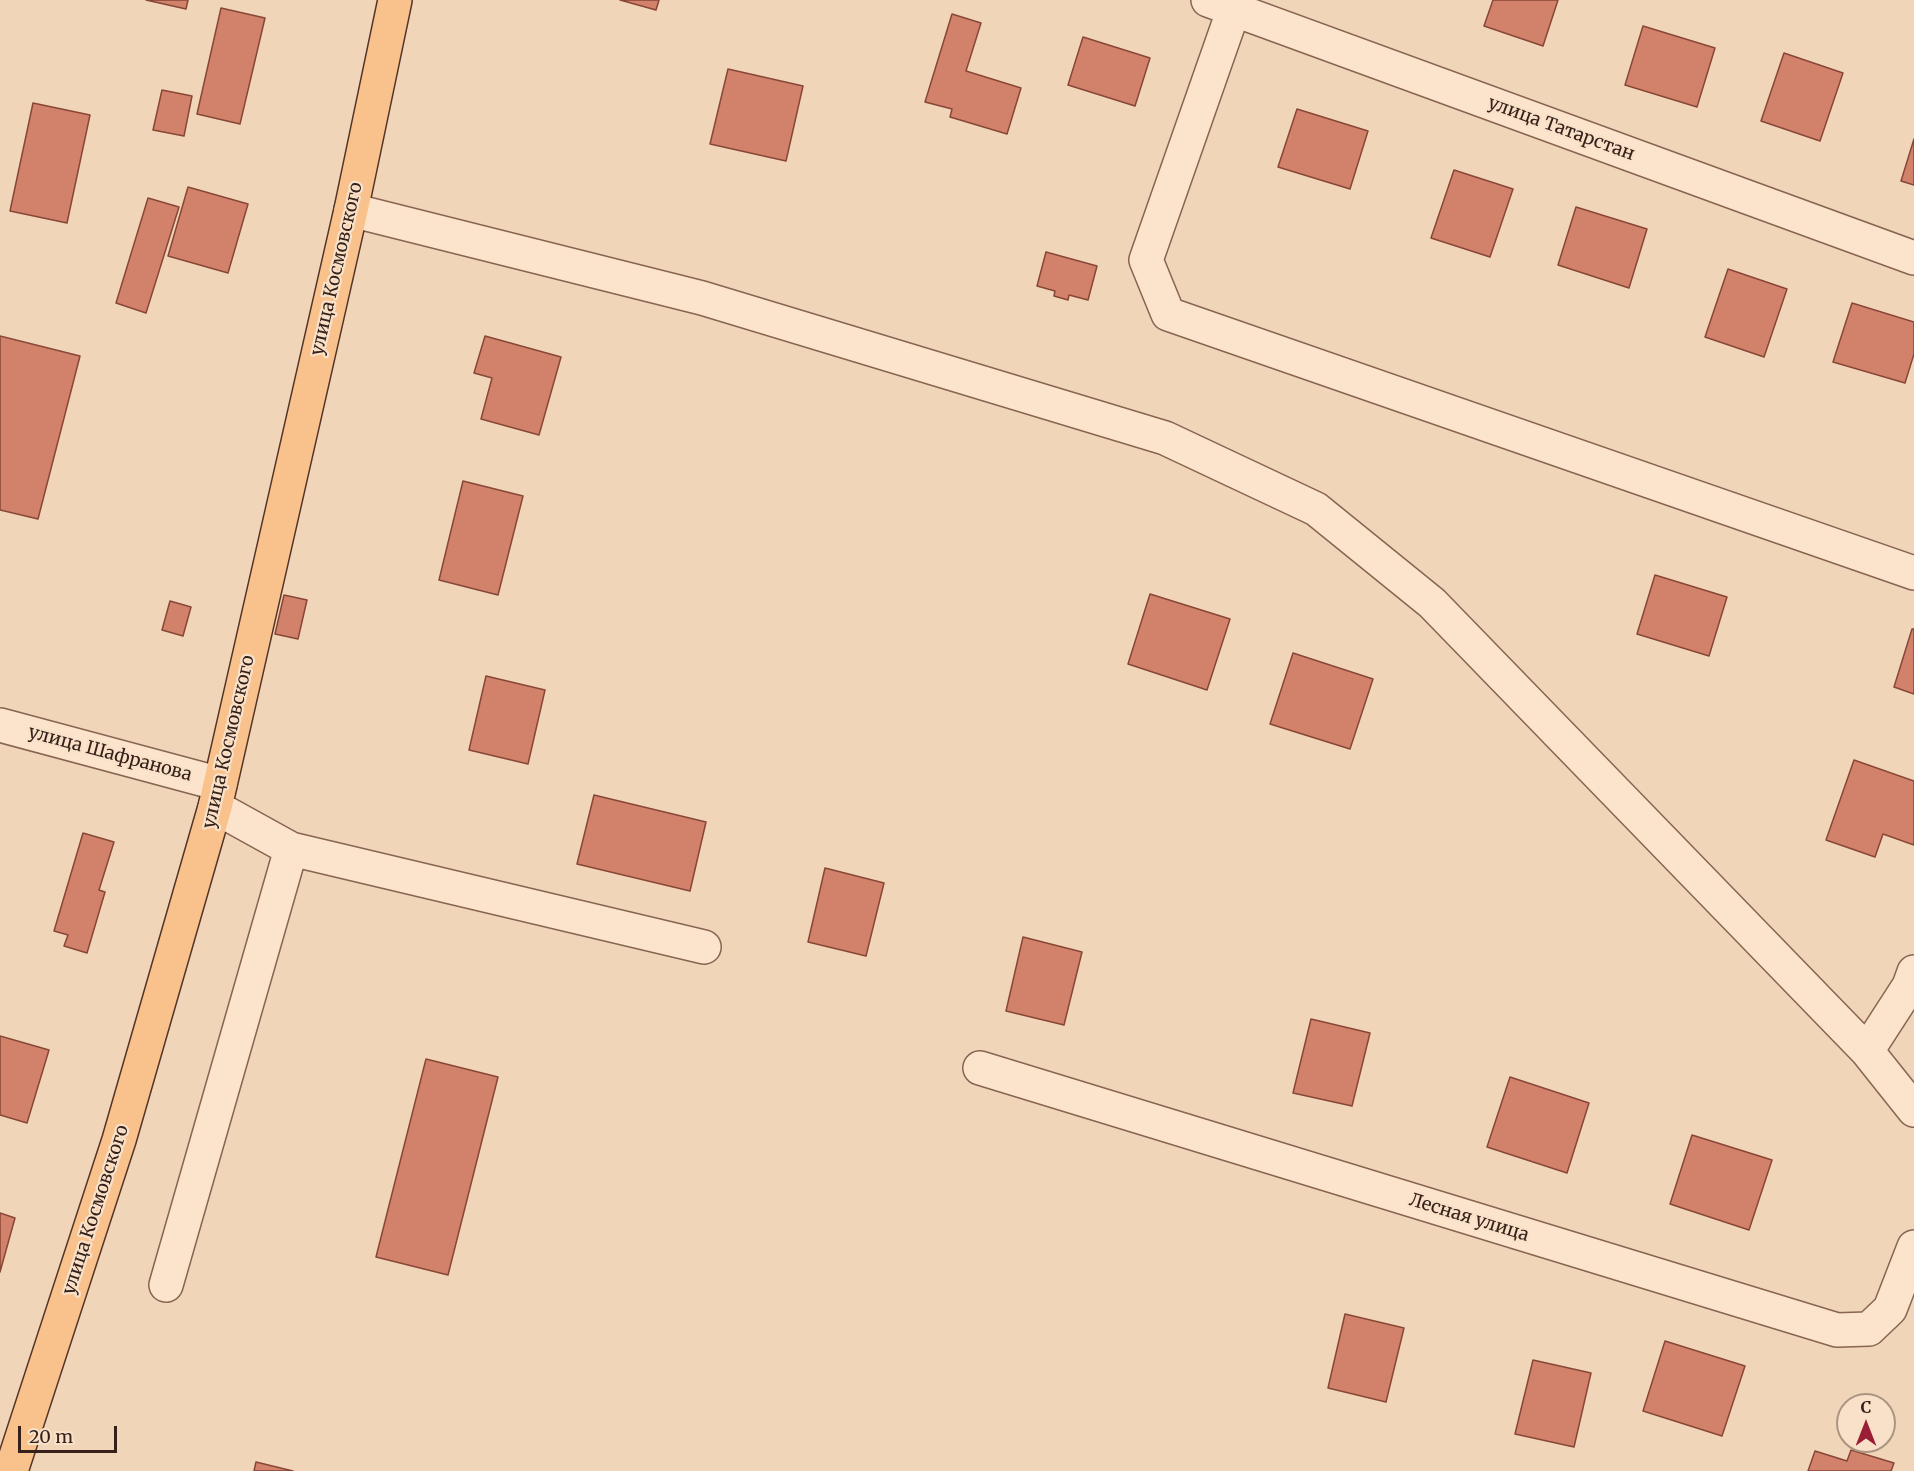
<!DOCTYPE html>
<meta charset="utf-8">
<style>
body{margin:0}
#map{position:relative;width:1914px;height:1471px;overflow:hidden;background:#f1d5b8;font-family:Merriweather,serif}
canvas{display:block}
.north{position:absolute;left:1836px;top:1393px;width:60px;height:60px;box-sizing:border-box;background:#f8e1c8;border:2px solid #aa9482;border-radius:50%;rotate:0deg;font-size:16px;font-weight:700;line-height:24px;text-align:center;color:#352119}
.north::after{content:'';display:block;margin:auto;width:21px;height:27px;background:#9b1e37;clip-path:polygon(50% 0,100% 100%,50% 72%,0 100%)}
.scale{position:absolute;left:18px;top:1426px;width:99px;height:27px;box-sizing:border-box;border:3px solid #352119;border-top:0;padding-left:8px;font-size:18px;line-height:21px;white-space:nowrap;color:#352119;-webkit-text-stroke:4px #f8e1c8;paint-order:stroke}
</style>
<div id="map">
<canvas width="1914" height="1471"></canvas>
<div class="north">С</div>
<div class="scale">20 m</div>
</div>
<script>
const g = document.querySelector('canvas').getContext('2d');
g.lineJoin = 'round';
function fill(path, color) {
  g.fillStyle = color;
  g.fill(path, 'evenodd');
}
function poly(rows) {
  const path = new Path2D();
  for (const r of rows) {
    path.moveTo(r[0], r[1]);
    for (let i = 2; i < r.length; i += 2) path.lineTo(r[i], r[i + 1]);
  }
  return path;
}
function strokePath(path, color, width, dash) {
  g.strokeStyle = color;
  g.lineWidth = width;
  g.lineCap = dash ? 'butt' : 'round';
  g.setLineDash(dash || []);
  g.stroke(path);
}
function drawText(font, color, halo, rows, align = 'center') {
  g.font = font + ' Merriweather,serif';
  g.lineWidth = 4.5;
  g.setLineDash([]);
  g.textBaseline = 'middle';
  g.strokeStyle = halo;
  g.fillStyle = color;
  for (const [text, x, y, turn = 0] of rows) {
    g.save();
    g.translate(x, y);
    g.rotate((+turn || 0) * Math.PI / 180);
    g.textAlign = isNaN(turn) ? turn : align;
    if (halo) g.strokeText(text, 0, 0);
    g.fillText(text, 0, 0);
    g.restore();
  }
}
const building = poly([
 [146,0,188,0,186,9,146,0],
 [620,0,659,0,656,10,620,0],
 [1493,0,1558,0,1543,46,1484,26,1493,0],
 [221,8,265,18,240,124,197,114,221,8],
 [952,14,981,23,966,71,1021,88,1007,134,950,117,952,109,925,102,952,14],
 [1643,26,1715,48,1697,107,1625,85,1643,26],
 [1083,37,1150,58,1135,106,1068,85,1083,37],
 [1784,53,1843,73,1820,141,1761,121,1784,53],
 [728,69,803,86,786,161,710,144,728,69],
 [162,90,192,96,184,136,153,130,162,90],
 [33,103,90,115,67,223,10,211,33,103],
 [1297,109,1368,131,1350,189,1278,167,1297,109],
 [1914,139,1914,185,1901,181,1914,139],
 [1454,170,1513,189,1490,257,1431,238,1454,170],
 [188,187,248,204,228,273,168,256,188,187],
 [148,198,179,207,146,313,116,303,148,198],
 [1576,207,1647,229,1629,288,1558,265,1576,207],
 [1046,252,1097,266,1088,300,1069,295,1068,300,1054,296,1055,291,1037,286,1046,252],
 [1728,269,1787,289,1764,357,1705,337,1728,269],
 [1852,303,1914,322,1914,354,1905,383,1833,362,1852,303],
 [0,336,80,356,38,519,0,510,0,336],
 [485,336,561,357,539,435,481,419,492,378,474,373,485,336],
 [463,481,523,496,498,595,439,580,463,481],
 [1655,575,1727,597,1709,656,1637,634,1655,575],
 [1150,594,1230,619,1207,690,1128,664,1150,594],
 [284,595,307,600,298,639,275,634,284,595],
 [170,601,191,607,183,636,162,630,170,601],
 [1912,629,1914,629,1914,694,1894,687,1912,629],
 [1293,653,1373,679,1350,749,1270,724,1293,653],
 [486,676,545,690,528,764,469,750,486,676],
 [1854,760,1914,781,1914,845,1883,834,1875,857,1826,840,1854,760],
 [594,795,706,822,690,891,577,864,594,795],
 [83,833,114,842,99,890,105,892,87,953,64,946,68,935,54,931,83,833],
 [825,868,884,883,866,956,808,942,825,868],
 [1023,937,1082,952,1064,1025,1006,1011,1023,937],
 [1311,1019,1370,1033,1352,1106,1293,1093,1311,1019],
 [0,1036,49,1050,27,1123,0,1115,0,1036],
 [426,1059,498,1077,448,1275,376,1257,426,1059],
 [1510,1077,1589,1103,1567,1173,1487,1147,1510,1077],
 [1692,1135,1772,1160,1749,1230,1670,1204,1692,1135],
 [0,1213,15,1218,0,1272,0,1213],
 [1345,1314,1404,1328,1386,1402,1328,1388,1345,1314],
 [1665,1341,1745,1366,1722,1436,1643,1411,1665,1341],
 [1533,1360,1591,1373,1574,1447,1515,1434,1533,1360],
 [1851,1450,1894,1463,1891,1471,1808,1471,1815,1451,1847,1461,1851,1450],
 [256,1462,293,1471,254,1471,256,1462]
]);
fill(building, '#d2826b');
strokePath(building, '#884736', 1.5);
const minor = poly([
 [1208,0,1914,258],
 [1237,0,1146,260,1168,314,1914,573],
 [351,210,702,298,1165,438,1316,509,1432,603,1867,1051,1914,1110],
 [0,725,220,784],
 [291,849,704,947],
 [1867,1051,1909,986,1914,972],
 [980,1068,1837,1330,1869,1329,1890,1309,1914,1247],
 [166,1285,291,849,215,807]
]);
const major = poly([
 [11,1471,119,1140,215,807,351,210,395,0]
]);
strokePath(minor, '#886452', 36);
strokePath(major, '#543428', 36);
strokePath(minor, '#fbe4cb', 33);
strokePath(major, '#f9c18b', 33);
drawText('18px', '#352119', '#f8e1c8', [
 ["улица Татарстан",1561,129,20],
 ["улица Космовского",337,269,-77],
 ["улица Космовского",229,742,-77],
 ["улица Шафранова",110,754,15],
 ["улица Космовского",96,1210,-72],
 ["Лесная улица",1469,1218,17]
]);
</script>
